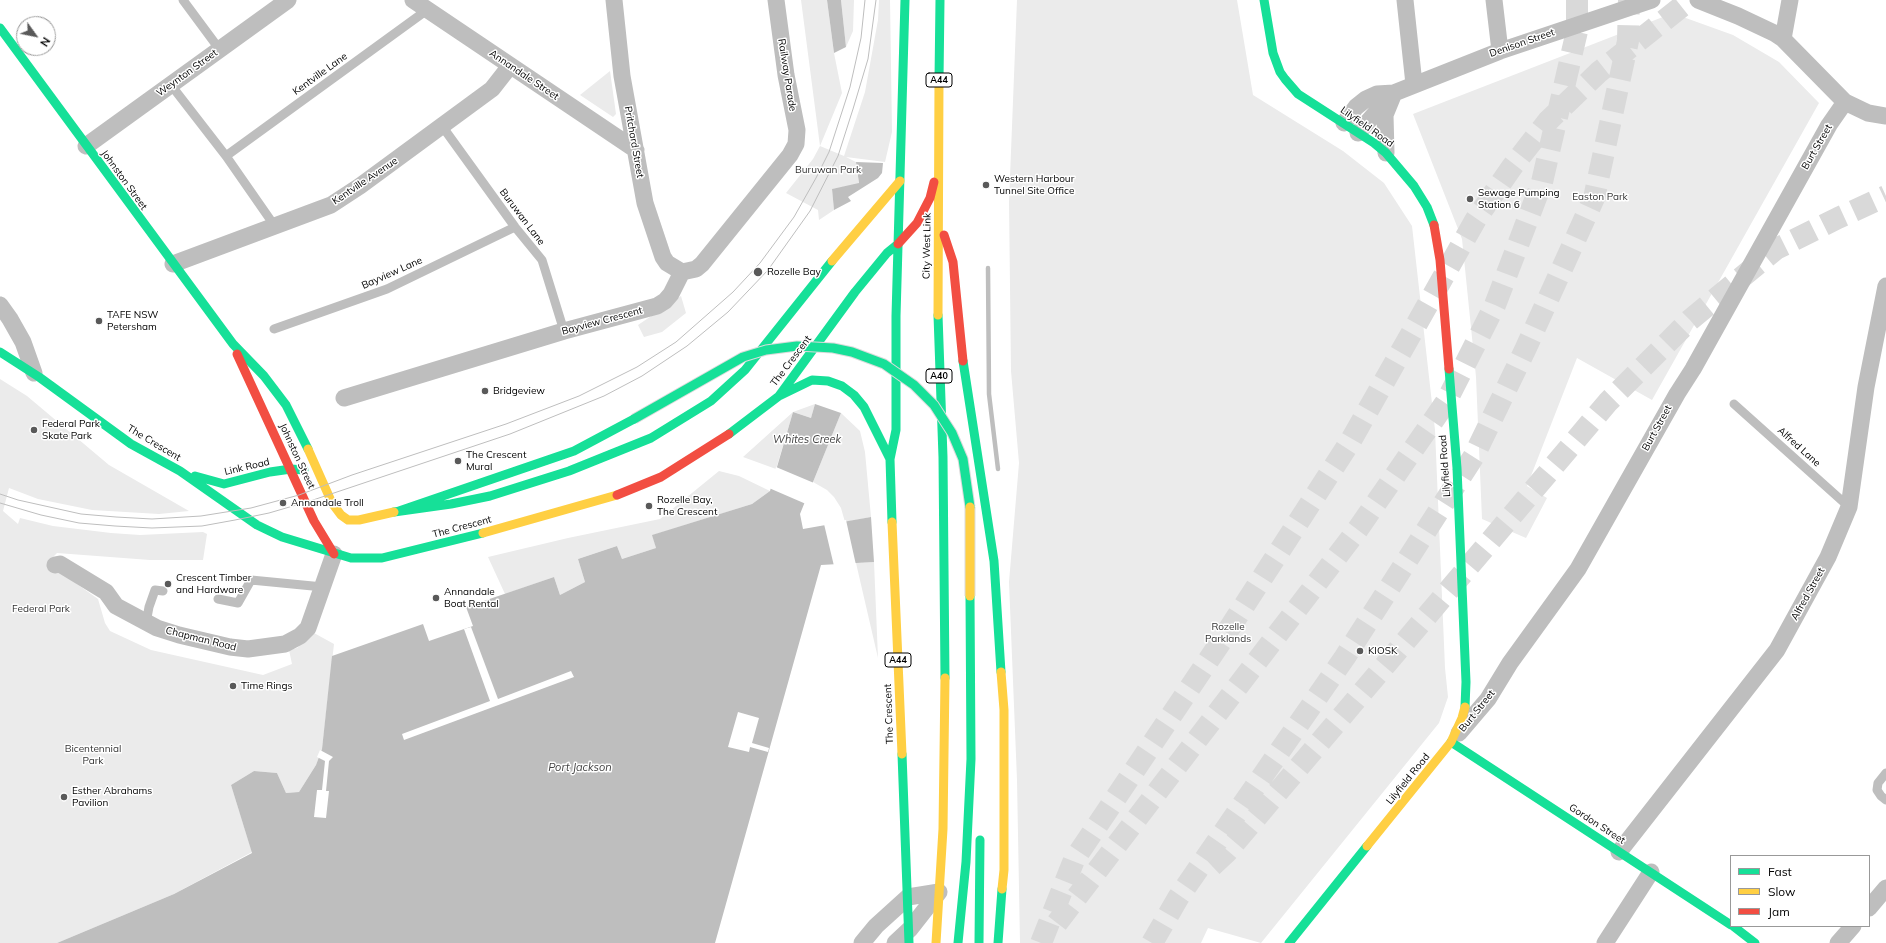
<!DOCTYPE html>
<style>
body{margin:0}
#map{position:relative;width:1886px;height:943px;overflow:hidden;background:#fff;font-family:Mulish,sans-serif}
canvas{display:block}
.legend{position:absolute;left:1730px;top:855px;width:140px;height:72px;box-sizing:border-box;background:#fff;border:1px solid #999;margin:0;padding:5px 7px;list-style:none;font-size:12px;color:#000}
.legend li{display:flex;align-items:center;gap:8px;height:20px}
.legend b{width:20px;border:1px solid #999}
.north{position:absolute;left:16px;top:16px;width:40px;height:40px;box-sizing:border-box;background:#fff;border:1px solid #999;border-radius:50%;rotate:123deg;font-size:11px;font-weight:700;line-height:16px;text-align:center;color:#000}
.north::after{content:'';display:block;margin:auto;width:14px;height:18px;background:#595959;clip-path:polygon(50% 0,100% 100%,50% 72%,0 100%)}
</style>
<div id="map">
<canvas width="1886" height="943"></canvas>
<ul class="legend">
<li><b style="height:5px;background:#16e098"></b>Fast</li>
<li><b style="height:5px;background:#ffcf43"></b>Slow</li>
<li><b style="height:5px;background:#f24e42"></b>Jam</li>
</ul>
<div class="north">N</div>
</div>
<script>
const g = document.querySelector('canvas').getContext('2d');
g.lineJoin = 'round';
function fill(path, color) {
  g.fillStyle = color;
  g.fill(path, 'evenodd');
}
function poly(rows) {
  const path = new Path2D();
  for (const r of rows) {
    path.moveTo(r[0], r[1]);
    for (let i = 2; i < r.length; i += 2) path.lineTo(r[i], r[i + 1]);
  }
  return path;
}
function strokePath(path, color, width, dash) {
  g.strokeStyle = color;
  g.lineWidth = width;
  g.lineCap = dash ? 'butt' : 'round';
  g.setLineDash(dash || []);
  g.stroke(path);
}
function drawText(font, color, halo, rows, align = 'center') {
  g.font = font + ' Mulish,sans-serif';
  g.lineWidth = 3;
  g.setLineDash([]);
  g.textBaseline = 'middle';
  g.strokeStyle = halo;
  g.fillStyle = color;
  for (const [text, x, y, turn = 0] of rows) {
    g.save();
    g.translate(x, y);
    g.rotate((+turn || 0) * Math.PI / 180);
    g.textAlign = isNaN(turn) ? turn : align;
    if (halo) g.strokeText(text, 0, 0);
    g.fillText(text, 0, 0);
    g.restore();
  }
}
fill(poly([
 [801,0,827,0,834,53,842,93,820,146,844,156,865,92,878,20,879,0,890,0,892,132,885,162,846,157,856,162,859,184,832,189,834,210,819,220,818,210,786,193,813,159,820,146],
 [841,0,854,0,853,31,846,47],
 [1017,0,1237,0,1253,95,1343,151,1384,183,1412,226,1435,430,1445,668,1448,697,1439,723,1261,943,1208,928,1201,943,1020,943,1017,780,1009,582,1019,463,1011,371,1009,202],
 [1668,15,1683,17,1733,35,1779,62,1819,103,1652,400,1577,358,1527,486,1547,498,1526,538,1482,519,1476,377,1462,239,1413,114],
 [610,71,616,114,613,117,580,95],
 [681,296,686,313,662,332,644,337,638,325],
 [0,379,27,396,109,465,189,511,159,514,92,510,38,499,9,488,3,511,18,524,20,518,53,526,111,533,140,535,203,532,207,534,203,560,150,560,57,553,51,559,63,574,98,599,105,623,110,631,151,650,263,675,292,664,289,650,297,648,314,633,334,644,322,749,316,765,299,792,286,793,277,773,254,771,231,785,252,852,174,894,57,943,0,943],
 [815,404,811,418,793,412,776,469,743,457,793,412],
 [841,413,860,431,865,452,871,517,845,522,841,508,834,497,827,490,813,482],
 [719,471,739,476,770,491,752,504,653,535,656,548,622,559,617,546,578,559,585,582,560,595,554,577,505,594,488,557,568,538,660,519],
 [874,562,878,658,856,563]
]), '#ebebeb');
fill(poly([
 [827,0,841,0,846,47,834,53],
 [856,162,883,163,882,173,878,178,848,197,851,201,834,210,832,189,859,183],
 [815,404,841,413,800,514,803,529,871,517,874,562,821,565,715,943,57,943,174,894,252,853,231,785,254,771,277,773,286,793,299,792,316,765,322,749,332,656,423,624,429,641,464,629,473,626,466,607,554,577,560,595,585,582,578,559,617,546,622,559,656,548,652,535,752,504,770,491,793,412,811,418]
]), '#bebebe');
fill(poly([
 [776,467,814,483,806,504,769,488],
 [846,520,856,565,834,566,824,524],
 [471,627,498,699,571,671,574,677,404,740,402,734,490,701,464,629],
 [738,712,759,718,752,743,769,748,768,752,750,747,749,752,728,747],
 [320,750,333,757,329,761,326,791,329,791,326,818,314,817,317,790,322,790,325,761,317,757]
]), '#fff');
strokePath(poly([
 [988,268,989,394,998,469]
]), '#bebebe', 4.5);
strokePath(poly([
 [1212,866,1227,852,1608,402,1690,320,1776,249,1838,218,1886,196],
 [1057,923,1358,529,1446,402,1495,305,1542,182,1577,31,1577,0],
 [1041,943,1074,860,1220,643,1350,442,1476,219,1512,167,1548,121,1599,72,1690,0],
 [1152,943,1178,898,1345,657,1474,456,1525,350,1594,198,1628,41,1629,0]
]), '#d9d9d9', 22, [22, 11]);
strokePath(poly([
 [183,0,220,50],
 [171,85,226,156,274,225],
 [442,126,515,227,542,260,564,331],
 [226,156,427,10],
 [274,329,387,289,515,227],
 [1734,404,1849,507],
 [218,599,238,603,251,580,323,587],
 [146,623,149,607,155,590,163,591],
 [1886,773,1878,783,1877,790,1881,796,1886,800]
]), '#bebebe', 9);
strokePath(poly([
 [413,0,636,150],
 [614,0,622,76,645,203,663,257,667,263,682,272,696,269,702,264,790,155,796,144,797,130,786,75,776,0],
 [1405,0,1414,84],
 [1494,0,1500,51],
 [1698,0,1738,16,1774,33,1783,39,1845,102,1868,113,1886,116],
 [1783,39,1790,0],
 [1344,123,1356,107,1366,99,1377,94,1394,93,1500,51,1652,0],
 [1358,133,1379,109,1389,103],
 [86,146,288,0],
 [1386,153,1385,115,1394,93],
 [173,264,331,205,360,186,492,89,510,66],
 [0,305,10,319,23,342,34,373],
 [344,398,564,331,657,306,665,301,671,294,682,272],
 [55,565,60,564,106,592,116,606,157,628,179,635,230,647,248,649,285,644,300,636,308,628,334,554],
 [1459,733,1488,699,1510,663,1578,569,1677,394,1693,369,1829,125,1845,102],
 [1619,852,1777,650,1828,557,1849,507,1866,387,1886,286],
 [1869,908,1886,888],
 [862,943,876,926,908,897,939,892],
 [895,943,910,929,939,892],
 [1605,943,1651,872],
 [1838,943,1853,926]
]), '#bebebe', 17);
strokePath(poly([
 [1264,0,1273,53,1280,72,1285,79,1298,94,1374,143,1386,153,1414,186,1427,207,1434,225],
 [0,28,233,344,264,376,286,405,308,449],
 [939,80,940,0],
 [938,315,943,457,945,678],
 [0,352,39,377,131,444,180,471,257,525,282,537,351,558,382,558,483,533],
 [963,361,994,561,1001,672],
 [1449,369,1457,468,1466,682,1465,707],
 [779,396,812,380,828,381,842,386,854,395,864,407,890,459],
 [729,434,779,396,855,292,887,253,898,244],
 [195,476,224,484,270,472,291,469,304,470],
 [399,511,574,451,634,419],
 [394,512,451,504,490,496,569,471,651,438,711,401,745,370,832,261],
 [892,522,890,459,896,430,896,316,905,0],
 [1451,742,1731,925],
 [902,754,909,943],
 [1733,926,1755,943],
 [958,943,966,862,971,759,970,596],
 [979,943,980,840],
 [998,943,1002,889],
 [1289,943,1367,846]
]), '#16e098', 9);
strokePath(poly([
 [832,261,900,181],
 [938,315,939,80],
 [308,449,332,503,341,515,348,520,359,520,394,512],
 [892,522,902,754],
 [483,533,617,495],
 [1001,672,1004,710,1004,870,1002,889],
 [1367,846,1451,742,1462,718,1465,707],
 [936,943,943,829,945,678]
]), '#ffcf43', 9);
strokePath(poly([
 [1434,225,1440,260,1449,369],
 [944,235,953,262,963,361],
 [898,244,917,223,930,198,934,182],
 [237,354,314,521,334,554],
 [617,495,661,477,729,434]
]), '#f24e42', 9);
strokePath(poly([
 [0,494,18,500,81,514,116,517,152,519,201,516,251,508,299,495,352,475,506,424,579,396,637,367,676,342,733,292,760,263,794,217,816,178,829,152,850,87,861,38,865,0],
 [0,503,41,515,79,523,115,526,152,528,202,526,235,520,269,513,310,501,510,434,604,396,642,376,687,346,728,312,768,270,810,211,838,156,853,109,868,59,876,0]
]), '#bebebe', 1);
const fastBridge = poly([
 [634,419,743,357,766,350,797,346,833,348,852,352,884,364,914,385,934,405,952,433,963,459,970,507]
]);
const slowBridge = poly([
 [970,507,970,596]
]);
strokePath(fastBridge, '#dbdbdb', 11, []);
strokePath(slowBridge, '#dbdbdb', 11, []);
strokePath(fastBridge, '#16e098', 9);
strokePath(slowBridge, '#ffcf43', 9);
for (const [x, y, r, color] of [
 [986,185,4,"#595959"],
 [1470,199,4,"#595959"],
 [758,272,5,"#595959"],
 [99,321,4,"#595959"],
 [485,391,4,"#595959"],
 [34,430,4,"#595959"],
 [458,461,4,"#595959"],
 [283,503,4,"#595959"],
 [649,506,4,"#595959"],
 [168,584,4,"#595959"],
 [436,598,4,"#595959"],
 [1360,651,4,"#595959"],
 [233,686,4,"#595959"],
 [64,797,4,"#595959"]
]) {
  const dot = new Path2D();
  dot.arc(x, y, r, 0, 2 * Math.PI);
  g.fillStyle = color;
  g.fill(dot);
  strokePath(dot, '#fff', 1.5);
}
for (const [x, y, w] of [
 [939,80,26],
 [939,376,26],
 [898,660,26]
]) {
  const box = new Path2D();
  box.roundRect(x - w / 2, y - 7, w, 14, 3);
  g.fillStyle = '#fff';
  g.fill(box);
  strokePath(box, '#000', 1);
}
drawText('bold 9px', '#000', null, [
 ["A44",939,80],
 ["A40",939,376],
 ["A44",898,660]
]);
drawText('10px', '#000', '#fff', [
 ["Denison Street",1522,43,-19],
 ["Weynton Street",187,73,-36],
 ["Kentville Lane",320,74,-36],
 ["Annandale Street",524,75,34],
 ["Railway Parade",787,75,81],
 ["Lilyfield Road",1367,127,35],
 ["Pritchard Street",634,142,80],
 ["Burt Street",1817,147,-60],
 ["Johnston Street",124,180,54],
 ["Kentville Avenue",365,181,-34],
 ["Buruwan Lane",522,217,53],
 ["City West Link",927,246,-89],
 ["Bayview Lane",392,273,-24],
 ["Bayview Crescent",602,321,-15],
 ["The Crescent",791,361,-53],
 ["Burt Street",1657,428,-61],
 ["The Crescent",154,443,31],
 ["Alfred Lane",1799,447,42],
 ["Johnston Street",297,456,65],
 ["Lilyfield Road",1445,466,-94],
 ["Link Road",247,467,-13],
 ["The Crescent",462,527,-15],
 ["Alfred Street",1808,594,-61],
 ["Chapman Road",201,639,14],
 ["Burt Street",1477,711,-51],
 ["The Crescent",889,714,-92],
 ["Lilyfield Road",1408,779,-51],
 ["Gordon Street",1597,824,33]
]);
drawText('10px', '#323232', '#fff', [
 ["Buruwan Park",828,170],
 ["Easton Park",1600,197],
 ["Federal Park",41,609],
 ["Rozelle",1228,627],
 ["Parklands",1228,639],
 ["Bicentennial",93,749],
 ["Park",93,761]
]);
drawText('10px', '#000', '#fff', [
 ["Western Harbour",994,179],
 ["Tunnel Site Office",994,191],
 ["Sewage Pumping",1478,193],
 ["Station 6",1478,205],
 ["Rozelle Bay",767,272],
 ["TAFE NSW",107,315],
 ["Petersham",107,327],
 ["Bridgeview",493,391],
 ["Federal Park",42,424],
 ["Skate Park",42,436],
 ["The Crescent",466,455],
 ["Mural",466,467],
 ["Rozelle Bay,",657,500],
 ["The Crescent",657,512],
 ["Annandale Troll",291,503],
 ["Crescent Timber",176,578],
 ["and Hardware",176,590],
 ["Annandale",444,592],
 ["Boat Rental",444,604],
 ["KIOSK",1368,651],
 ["Time Rings",241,686],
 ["Esther Abrahams",72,791],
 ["Pavilion",72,803]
], 'left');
drawText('italic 11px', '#434343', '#fff', [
 ["Whites Creek",807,440],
 ["Port Jackson",580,768]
]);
</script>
